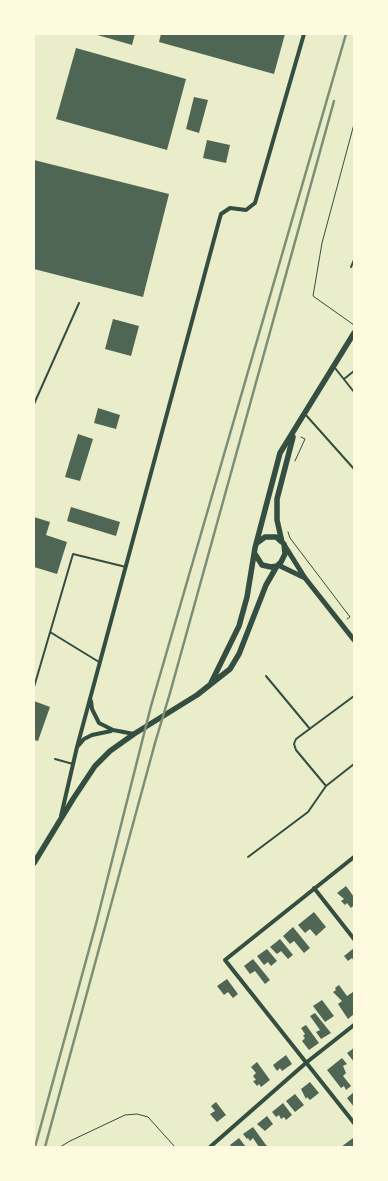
<!DOCTYPE html>
<style>
body{margin:0}
#map{position:relative;width:388px;height:1181px;overflow:hidden;background:#e9edc9;font-family:"Sofia Sans Condensed",sans-serif}
canvas{display:block}
.frame{position:absolute;inset:0;border:35px solid #fefae0;pointer-events:none}
</style>
<div id="map">
<canvas width="388" height="1181"></canvas>
<div class="frame"></div>
</div>
<script>
const g = document.querySelector('canvas').getContext('2d');
g.lineJoin = 'round';
function fill(path, color) {
  g.fillStyle = color;
  g.fill(path, 'evenodd');
}
function poly(rows) {
  const path = new Path2D();
  for (const r of rows) {
    path.moveTo(r[0], r[1]);
    for (let i = 2; i < r.length; i += 2) path.lineTo(r[i], r[i + 1]);
  }
  return path;
}
function strokePath(path, color, width, dash) {
  g.strokeStyle = color;
  g.lineWidth = width;
  g.lineCap = dash ? 'butt' : 'round';
  g.setLineDash(dash || []);
  g.stroke(path);
}
fill(poly([
 [94,34,135,34,132,45],
 [161,34,285,34,274,74,159,42],
 [76,48,186,79,167,150,56,119],
 [194,97,208,100,199,133,186,129],
 [207,140,230,145,226,163,203,158],
 [34,160,169,194,143,297,34,269],
 [113,319,139,326,131,356,105,349],
 [98,408,120,415,116,429,94,423],
 [78,434,93,439,80,481,65,477],
 [71,507,120,522,116,536,67,521],
 [34,517,50,522,46,535,67,542,57,574,34,567],
 [34,701,50,707,38,741,34,740],
 [346,886,354,897,354,905,351,908,347,903,345,905,341,901,344,899,337,893],
 [314,912,326,927,316,936,310,929,305,933,298,925],
 [293,927,310,948,304,953,294,941,290,944,283,936],
 [280,939,293,955,288,959,281,951,277,954,270,947],
 [354,948,354,961,352,958,348,961,344,956],
 [267,949,277,961,271,966,268,962,264,965,257,956],
 [253,959,270,980,265,984,255,971,250,974,244,966],
 [227,979,238,994,233,998,228,992,224,995,217,986],
 [339,985,347,996,353,992,354,994,354,1014,348,1019,338,1004,342,1001,333,992,336,990,335,988],
 [322,1000,334,1016,325,1022,313,1006],
 [315,1013,331,1033,321,1039,316,1032,320,1030,310,1016],
 [306,1025,319,1043,309,1050,302,1041,305,1038,303,1036,305,1034,301,1028],
 [354,1048,354,1062,347,1053],
 [286,1055,292,1064,282,1071,280,1068,277,1071,273,1065],
 [342,1058,347,1064,343,1066,346,1073,343,1076,351,1086,346,1090,344,1086,341,1088,327,1070],
 [257,1062,270,1080,261,1087,259,1084,257,1086,253,1081,256,1080,253,1076,256,1073,251,1067],
 [310,1082,319,1093,310,1100,307,1097,306,1099,301,1089],
 [354,1092,354,1107,347,1098],
 [295,1094,304,1105,295,1112,286,1101],
 [216,1102,226,1115,217,1122,210,1114,215,1111,211,1106],
 [283,1103,292,1115,286,1120,284,1117,281,1119,279,1115,276,1117,272,1112],
 [267,1116,273,1124,265,1131,257,1124],
 [253,1127,266,1145,269,1147,259,1147,253,1138,250,1141,248,1138,247,1139,243,1134],
 [239,1138,246,1147,232,1147,230,1145],
 [353,1138,354,1147,341,1147]
]), '#4f6655');
strokePath(poly([
 [354,124,322,243,313,296,354,325],
 [295,461,305,439,301,437],
 [288,532,290,538,350,617,347,619],
 [60,1147,70,1141,125,1115,137,1114,148,1117,175,1147]
]), '#344e41', 1);
strokePath(poly([
 [351,267,354,260],
 [335,368,354,392],
 [344,379,354,371],
 [34,404,79,303],
 [305,414,354,469],
 [50,632,99,662],
 [266,676,310,729],
 [34,687,73,554,126,567],
 [55,759,73,764],
 [326,786,296,750,294,744,296,739,354,696],
 [248,857,308,812,326,786,354,764]
]), '#344e41', 2);
strokePath(poly([
 [91,701,92,709,99,723,113,730,134,734],
 [78,746,84,739,92,735,111,731],
 [61,816,77,747,219,221,221,214,230,208,246,210,255,203,304,34],
 [354,857,225,960,354,1123],
 [314,888,354,939],
 [210,1147,307,1062,354,1025]
]), '#344e41', 4);
strokePath(poly([
 [285,546,305,578,354,640],
 [278,565,305,578]
]), '#344e41', 5);
strokePath(poly([
 [282,542,277,520,277,499,293,437],
 [255,554,262,565,271,567,277,566,281,562,285,554,284,544,276,537,265,537,257,543],
 [211,683,239,626,247,597,255,548,280,453,354,333],
 [34,863,73,799,95,766,110,751,134,734,197,695,230,669,239,654,266,585,277,566]
]), '#344e41', 5.5);
strokePath(poly([
 [35,1147,96,924,151,706,346,34],
 [45,1147,155,743,170,693,334,101]
]), '#7c8e77', 2.5);
</script>
